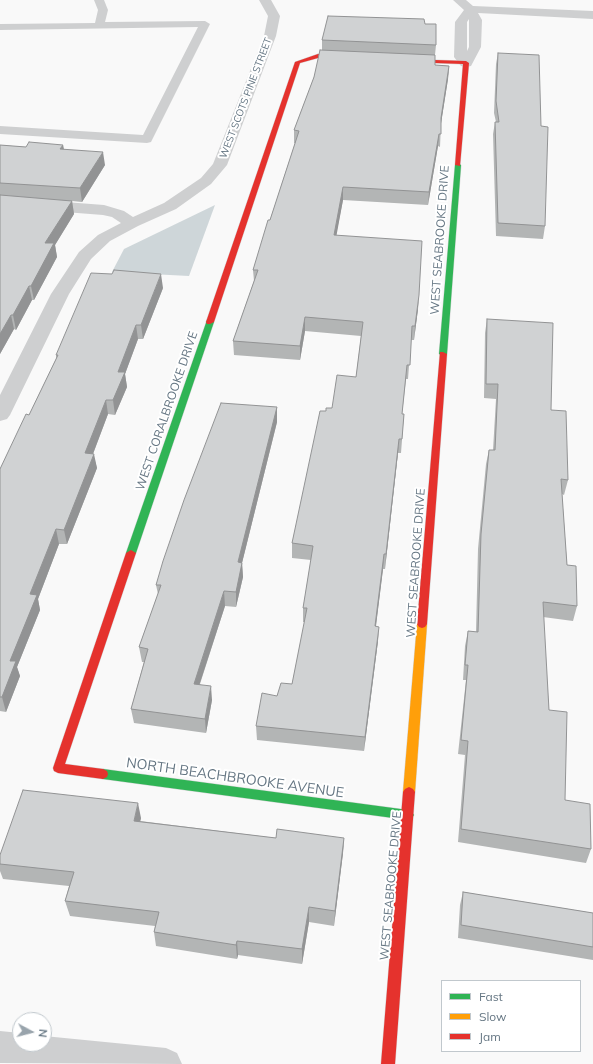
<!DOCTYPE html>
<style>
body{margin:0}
#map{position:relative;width:593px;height:1064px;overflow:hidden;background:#f9f9f9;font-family:Mulish,sans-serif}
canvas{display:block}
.legend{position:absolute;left:441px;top:980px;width:140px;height:72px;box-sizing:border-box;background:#fff;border:1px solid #c1c8cd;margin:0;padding:5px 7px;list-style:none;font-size:12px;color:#657683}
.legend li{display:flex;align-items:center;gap:8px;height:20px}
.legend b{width:20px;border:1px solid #c1c8cd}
.north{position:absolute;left:12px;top:1012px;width:40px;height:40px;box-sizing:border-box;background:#fff;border:1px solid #c1c8cd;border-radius:50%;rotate:97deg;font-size:11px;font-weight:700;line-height:16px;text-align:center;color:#657683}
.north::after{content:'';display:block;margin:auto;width:14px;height:18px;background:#99a4ac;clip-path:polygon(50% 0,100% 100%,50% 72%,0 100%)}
</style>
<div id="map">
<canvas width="593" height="1064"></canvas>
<ul class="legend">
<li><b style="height:5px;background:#30b455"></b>Fast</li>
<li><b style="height:5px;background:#ff9f0a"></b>Slow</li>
<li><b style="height:5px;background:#e5322d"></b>Jam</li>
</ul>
<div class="north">N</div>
</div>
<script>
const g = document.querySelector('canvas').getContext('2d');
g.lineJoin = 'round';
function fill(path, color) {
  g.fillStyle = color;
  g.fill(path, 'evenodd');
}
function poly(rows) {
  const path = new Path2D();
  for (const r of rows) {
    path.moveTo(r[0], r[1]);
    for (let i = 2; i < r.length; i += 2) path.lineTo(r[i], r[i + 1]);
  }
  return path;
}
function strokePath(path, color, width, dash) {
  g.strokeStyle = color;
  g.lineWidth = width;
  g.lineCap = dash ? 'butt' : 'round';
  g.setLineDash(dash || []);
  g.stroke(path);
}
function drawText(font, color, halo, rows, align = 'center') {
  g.font = font + ' Mulish,sans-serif';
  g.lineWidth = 4;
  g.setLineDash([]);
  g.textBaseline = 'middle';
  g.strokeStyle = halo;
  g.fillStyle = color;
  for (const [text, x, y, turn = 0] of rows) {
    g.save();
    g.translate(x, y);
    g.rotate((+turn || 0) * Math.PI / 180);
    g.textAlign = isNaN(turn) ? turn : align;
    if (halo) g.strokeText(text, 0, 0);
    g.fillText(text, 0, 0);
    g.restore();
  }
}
fill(poly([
 [215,205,189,276,112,272,124,249]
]), '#ced6d9');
const fast = poly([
 [458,163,461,165,447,354,443,356,439,354,455,165,458,163],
 [207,320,210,320,214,322,136,553,131,556,128,555,126,553,207,320],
 [103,769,408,810,412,812,414,815,412,818,408,820,103,779,99,777,98,774,99,771,103,769]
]);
const slow = poly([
 [422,620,425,621,427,624,415,792,413,795,409,797,405,795,403,792,417,624,419,621,422,620]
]);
const jam = poly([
 [318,54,348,55,351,57,348,59,318,58,300,63,214,322,210,324,207,324,206,322,295,62,318,54],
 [403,59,466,61,469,63,460,166,455,165,463,64,405,62,403,61,403,59],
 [440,352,443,352,447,354,427,624,425,627,422,628,419,627,417,624,440,352],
 [131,550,136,553,65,764,103,769,107,771,108,774,107,777,103,779,58,773,54,771,53,768,126,553,131,550],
 [409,787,413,789,415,792,395,1064,381,1064,403,792,405,789,409,787]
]);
strokePath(fast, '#d5d6d7', 1);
strokePath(slow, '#d5d6d7', 1);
strokePath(jam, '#d5d6d7', 1);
fill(poly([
 [94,0,104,0,108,10,105,22,205,21,210,24,151,142,147,143,0,134,0,126,143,135,198,27,0,30,0,24,95,23,98,10,94,0]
]), '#cecfd0');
fill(poly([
 [259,0,271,0,280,16,276,36,227,165,211,184,176,209,138,226,110,241,91,259,69,294,10,415,7,419,0,421,0,395,51,294,79,252,98,235,121,223,112,217,103,215,0,207,0,197,104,205,124,211,133,217,164,203,201,178,213,164,264,36,268,16,259,0],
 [453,0,466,0,473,6,593,11,593,19,478,13,482,20,481,47,471,66,466,67,461,66,454,57,455,22,464,10,453,0],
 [469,19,469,47,467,51,467,22,469,19],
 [0,1031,20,1033,20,1044,44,1044,44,1036,166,1048,177,1053,182,1064,0,1063,0,1031]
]), '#cecfd0');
fill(fast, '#30b455');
fill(slow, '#ff9f0a');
fill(jam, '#e5322d');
fill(poly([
 [425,24,436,45,435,55,435,65,449,66,448,79,441,123,440,147,438,146,428,205,343,200,336,235,418,309,414,340,411,340,408,379,406,379,402,414,404,414,401,453,398,453,385,569,383,569,376,626,378,641,364,751,257,740,256,726,277,696,292,684,305,622,303,622,303,608,311,560,292,558,292,543,326,411,332,408,356,377,361,336,305,331,300,360,234,355,233,341,254,281,253,270,270,220,295,143,294,143,294,130,314,77,322,50,322,40],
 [498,53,541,126,545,226,543,239,496,236,493,134,495,122,496,122,494,113,496,64],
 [0,145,26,147,63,145,64,149,105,165,82,202,72,201,74,214,55,245,57,257,34,300,32,300,16,330,14,329,0,354],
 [163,288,143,339,138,339,125,374,127,387,115,415,108,414,93,454,97,468,67,544,59,544,38,599,40,610,17,667,20,676,6,712,0,711,0,469,29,415,56,359,56,355],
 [487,319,551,410,568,480,564,495,562,494,567,565,577,606,573,621,543,617,549,710,565,800,591,849,586,863,458,842,465,755,458,754,466,680,463,680,465,646,468,631,476,632,478,549,486,464,489,450,493,450,496,399,484,398,485,333],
 [277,407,277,422,242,563,243,577,236,607,225,606,200,684,212,700,206,733,134,723,131,709,144,662,142,662,139,647,158,594,156,585],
 [141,818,140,821,276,838,344,838,343,853,334,926,309,922,302,964,238,955,237,959,156,946,154,932,155,926,70,916,65,901,69,886,3,879,0,871,0,855],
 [463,892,593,913,593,960,458,938,460,905]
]), '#b3b5b5');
fill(poly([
 [449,66,448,79,440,130,441,118],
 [439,134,438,146,428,205,429,192],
 [63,145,65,158,60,149],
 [103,152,105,165,82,202,80,188],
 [343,187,343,200,334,249,334,235],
 [72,201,74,214,55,245,57,257,34,300,31,286,45,243],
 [161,274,163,288,143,339,141,325],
 [29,286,32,300,16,330,13,315],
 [419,295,418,309,414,340,415,326],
 [11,315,14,329,0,354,0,334],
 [305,317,305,331,300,360,300,346],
 [136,325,138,339,125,374,127,387,115,415,113,400,118,372],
 [106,400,108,414,88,467,85,453],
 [277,407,277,422,242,563,243,577,236,607,236,592,238,562],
 [399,439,398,453,385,569,386,554],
 [94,454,97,468,67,544,64,530],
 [56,529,59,544,38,599,40,610,17,667,20,676,6,712,2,697,10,661,30,594],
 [384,554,383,569,374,641,375,626],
 [224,591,225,606,195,698,194,684],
 [379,627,378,641,364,751,365,737],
 [211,686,212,700,206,733,205,719],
 [138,803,141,818,137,836,134,821],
 [344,838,343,853,334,926,335,911],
 [309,907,309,922,302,964,302,949],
 [237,941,238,955,237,959,236,945]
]), '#929394');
const building = poly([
 [328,16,424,19,425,24,436,24,436,45,322,40,328,16],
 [320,50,435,55,435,65,449,66,441,118,441,134,439,134,429,192,343,187,334,235,422,241,419,295,415,326,412,326,410,365,407,365,402,414,404,414,402,439,399,439,386,554,384,554,375,626,379,627,365,737,256,726,262,693,277,696,281,683,292,684,307,608,303,608,313,546,292,543,320,411,326,411,326,408,332,408,337,375,356,377,363,322,305,317,300,346,233,341,258,270,253,270,268,220,270,220,299,131,294,130,314,77,320,50],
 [498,53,539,55,541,126,548,127,545,226,498,223,495,122,499,122,496,101,498,53],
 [29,142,63,145,60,149,103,152,80,188,0,183,0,145,26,147,29,142],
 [0,195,72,201,45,243,54,243,31,286,29,286,13,315,11,315,0,334,0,195],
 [114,270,161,274,141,325,136,325,118,372,125,372,113,400,106,400,85,453,94,454,64,530,56,529,30,594,37,595,10,661,16,661,2,697,0,697,0,469,26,414,29,415,58,355,56,355,91,273,112,274,114,270],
 [487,319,553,323,551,410,566,411,568,480,561,479,567,565,576,566,577,606,543,602,549,710,567,712,565,800,590,804,591,849,461,829,468,741,461,740,468,665,465,665,468,631,478,632,481,534,489,450,495,450,498,384,486,384,487,319],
 [221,403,277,407,238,562,242,563,236,592,224,591,194,684,211,686,205,719,131,709,148,649,139,647,161,585,156,585,163,561,184,500,221,403],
 [23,790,138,803,134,821,276,838,277,829,344,838,335,911,309,907,302,949,237,941,236,945,154,932,159,912,65,901,74,872,0,864,0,855,23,790],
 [463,892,593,913,593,947,461,925,463,892]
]);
fill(building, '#d0d2d3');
strokePath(building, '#929394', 1);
drawText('10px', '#657683', '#fff', [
 ["WEST SCOTS PINE STREET",246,98,-69]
]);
drawText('12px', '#657683', '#fff', [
 ["WEST SEABROOKE DRIVE",440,240,-86],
 ["WEST CORALBROOKE DRIVE",167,411,-71],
 ["WEST SEABROOKE DRIVE",416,563,-86],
 ["WEST SEABROOKE DRIVE",391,886,-85]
]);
drawText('14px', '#657683', '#fff', [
 ["NORTH BEACHBROOKE AVENUE",235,778,8]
]);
</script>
